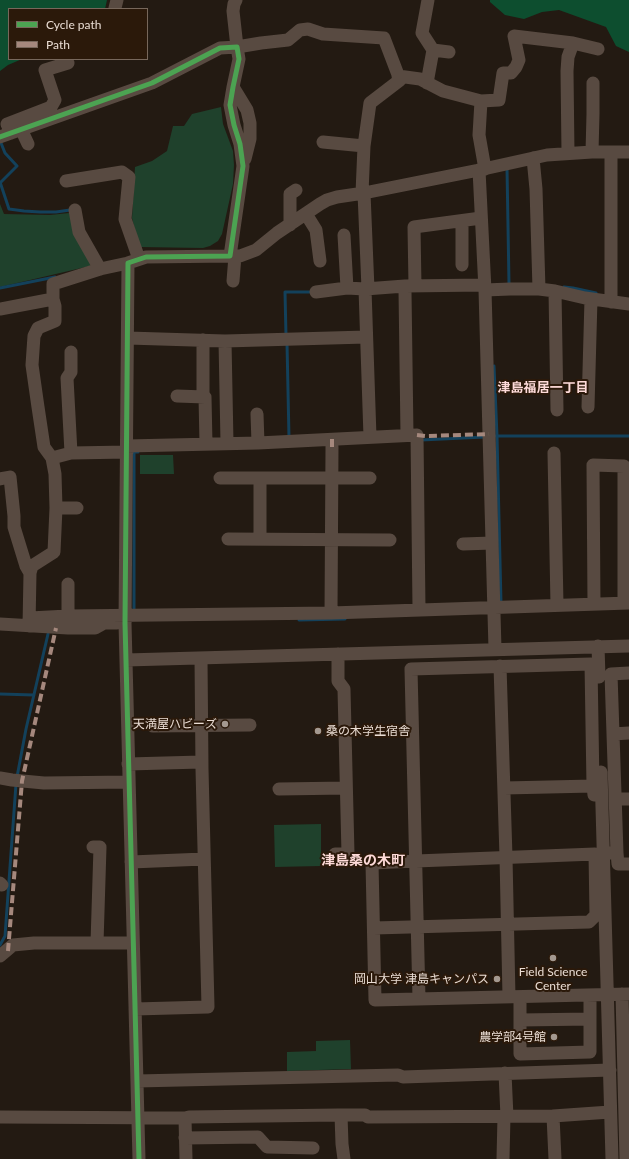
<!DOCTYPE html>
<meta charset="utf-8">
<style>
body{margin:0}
#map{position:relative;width:629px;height:1159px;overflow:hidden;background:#231a12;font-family:Lato,sans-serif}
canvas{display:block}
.legend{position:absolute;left:8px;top:8px;width:140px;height:52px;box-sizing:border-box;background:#2b190a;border:1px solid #77675b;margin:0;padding:5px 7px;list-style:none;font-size:12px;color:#eaddd4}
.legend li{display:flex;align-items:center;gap:8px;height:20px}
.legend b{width:20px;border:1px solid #77675b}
</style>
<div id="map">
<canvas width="629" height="1159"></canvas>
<ul class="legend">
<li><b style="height:5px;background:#4ca352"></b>Cycle path</li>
<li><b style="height:5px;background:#a5887d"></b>Path</li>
</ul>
</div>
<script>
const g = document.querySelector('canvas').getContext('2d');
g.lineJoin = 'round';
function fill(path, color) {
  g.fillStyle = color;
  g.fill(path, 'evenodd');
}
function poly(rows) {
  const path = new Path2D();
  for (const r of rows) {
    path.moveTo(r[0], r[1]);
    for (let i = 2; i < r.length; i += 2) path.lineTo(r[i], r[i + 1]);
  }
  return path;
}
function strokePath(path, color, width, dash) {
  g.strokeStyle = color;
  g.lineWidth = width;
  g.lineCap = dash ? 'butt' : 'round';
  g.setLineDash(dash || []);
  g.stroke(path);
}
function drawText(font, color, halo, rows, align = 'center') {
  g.font = font + ' Lato,"Noto Sans JP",sans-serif';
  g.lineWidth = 4;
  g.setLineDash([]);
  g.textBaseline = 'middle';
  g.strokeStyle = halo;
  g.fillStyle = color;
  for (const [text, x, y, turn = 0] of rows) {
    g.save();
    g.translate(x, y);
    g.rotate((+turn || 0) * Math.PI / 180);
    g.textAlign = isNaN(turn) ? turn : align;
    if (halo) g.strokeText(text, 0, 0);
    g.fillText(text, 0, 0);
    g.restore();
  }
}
fill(poly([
 [221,107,223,124,233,151,234,165,233,184,222,234,218,241,210,246,203,248,139,247,132,218,135,167,152,161,167,151,173,126,184,126,192,114],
 [0,204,4,214,50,215,69,213,90,263,90,266,0,287],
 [140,455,173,455,174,474,140,474],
 [321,824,321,866,275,867,274,825],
 [350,1040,351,1069,287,1071,287,1052,316,1051,316,1041]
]), '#1f412c');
fill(poly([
 [0,0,107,0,105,9,9,9,9,59,22,59,8,65,0,71],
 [490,0,629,0,629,52,616,46,606,27,559,10,542,12,524,19,505,15,490,2]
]), '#0d4e2f');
strokePath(poly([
 [508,168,507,168,509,284],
 [0,182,9,209,24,211,40,212,56,212,70,210,71,212],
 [0,183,17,166,5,153,1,143],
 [564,287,573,288,596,293],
 [0,288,55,277],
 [286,336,285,292,314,292],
 [287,343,289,438],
 [494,366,497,436,501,603],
 [495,436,629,436],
 [421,440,485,437],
 [134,611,134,452,138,452],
 [299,620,345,619],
 [0,694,34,695],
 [17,777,26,729,48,634],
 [0,945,5,936,16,784]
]), '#13415b', 3);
strokePath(poly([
 [236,0,234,4,233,11,237,47,261,43,288,40,300,30,308,29,323,34,384,38,400,80,370,103,364,146,362,193],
 [115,8,117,0],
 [573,43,598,49],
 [433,50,449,52],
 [398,76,420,79,443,91,481,101,499,100,503,73,511,73,516,67,519,60,514,36,573,43,568,57,567,71,568,153],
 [427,83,433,50,422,33,428,0],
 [233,87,247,110,250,123,250,139,245,159],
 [481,101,479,135,485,169],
 [21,129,28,144],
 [11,133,7,124,51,107,55,100,45,70,68,63],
 [0,137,152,83,220,48,237,47,239,59,233,87,230,105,234,125,240,144,243,166,230,256,146,257,128,263,125,623,139,1159],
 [323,142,364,146],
 [592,152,593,114,593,83],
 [611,152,611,302],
 [533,158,536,189,539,289],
 [479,170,485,290,495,649],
 [66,181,122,172,129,177,125,219,139,259],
 [364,193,368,289],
 [75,210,79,232,100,269],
 [306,214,316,230,320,261],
 [290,225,290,194,296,190],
 [344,235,347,288],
 [230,256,240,256,256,250,277,233,320,204,327,200,337,197,364,193,479,170,547,155,592,152,629,152],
 [462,265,462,221],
 [233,281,235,256],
 [415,286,414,227,481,218],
 [365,289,370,437],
 [485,290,510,289,539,289,555,291,585,298,629,304],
 [405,291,407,435],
 [555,291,557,410],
 [316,292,347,288,365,289,405,286,484,285],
 [0,309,53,299],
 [128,338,225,341,366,337],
 [203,340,203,397],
 [225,341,227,443],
 [177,396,205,397,206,444],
 [588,407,591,299],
 [257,414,258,443],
 [127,446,258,443,417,435,419,609],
 [71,453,67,378,71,372,71,352],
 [554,453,557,605],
 [52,458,71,453,127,452],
 [220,478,370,478],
 [260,478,260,539],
 [0,479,10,477,14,516,14,527,26,566,30,573],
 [56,508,77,508],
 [228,539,390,540],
 [463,544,492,543],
 [68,584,68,624],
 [594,604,593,465,624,466,624,603],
 [331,613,332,447],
 [30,618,68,616,331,613,629,603],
 [0,624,68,628,95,628,104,623,117,623],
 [29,626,30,573,32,566,54,552,56,508,55,474,52,458,44,447,38,407,32,365,34,336,38,328,55,321,55,306,53,299,53,284,100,269,128,263],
 [598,646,599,677],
 [126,660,629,646],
 [500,666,506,857,509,997],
 [153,726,250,725],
 [613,734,629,733],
 [128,764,201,762],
 [601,772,612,1159],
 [0,778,12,780,44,783,129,782],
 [504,788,593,786,594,795],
 [279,789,346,788],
 [616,799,629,799],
 [93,847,100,847,97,943],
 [604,853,617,853,611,674,629,673],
 [617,853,618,864,629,864],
 [335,854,348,854,344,689,338,681,338,654],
 [131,862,204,859],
 [0,883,2,885],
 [374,928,589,922,596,915,595,854,416,861,372,863,375,1000,629,994],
 [0,956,13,945,34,943,133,943],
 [622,994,626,1159],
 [520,997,520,1054,590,1052,590,995],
 [419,999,411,669,591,664,593,786],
 [135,1009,208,1007,202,769,201,658],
 [520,1020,590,1019],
 [505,1073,507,1117],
 [137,1081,398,1075,403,1077,610,1070],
 [341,1115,342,1144,344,1159],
 [0,1117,185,1118,186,1159],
 [185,1118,189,1117,338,1115,365,1115,368,1117,553,1116],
 [185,1138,258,1137,267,1147,313,1148],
 [503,1159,504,1116],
 [555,1159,553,1116,610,1112]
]), '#584a41', 13);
strokePath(poly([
 [417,435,425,436,489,434],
 [332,439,332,447],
 [8,951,22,781,56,628]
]), '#a5887d', 4, [8, 4]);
strokePath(poly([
 [0,137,152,83,220,48,237,47,239,59,233,87,230,105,234,125,240,144,243,166,230,256,146,257,128,263,125,623,139,1159]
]), '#4ca352', 5);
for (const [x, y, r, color] of [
 [225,724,4,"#a49990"],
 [318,731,4,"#a49990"],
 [553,958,4,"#a49990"],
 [497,979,4,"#a49990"],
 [554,1037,4,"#a49990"]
]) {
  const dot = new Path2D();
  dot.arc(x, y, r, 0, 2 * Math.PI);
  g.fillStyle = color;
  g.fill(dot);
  strokePath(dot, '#2b190a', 1.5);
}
drawText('12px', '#eaddd4', '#2b190a', [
 ["天満屋ハビーズ",217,724],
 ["桑の木学生宿舎",326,731,"left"],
 ["Field Science",553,972,"center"],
 ["Center",553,986,"center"],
 ["岡山大学 津島キャンパス",489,979],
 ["農学部4号館",546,1037]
], 'right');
drawText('bold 13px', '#fedbd9', '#2b190a', [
 ["津島福居一丁目",543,388]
]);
drawText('bold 14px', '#fedbd9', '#2b190a', [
 ["津島桑の木町",363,860]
]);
</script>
